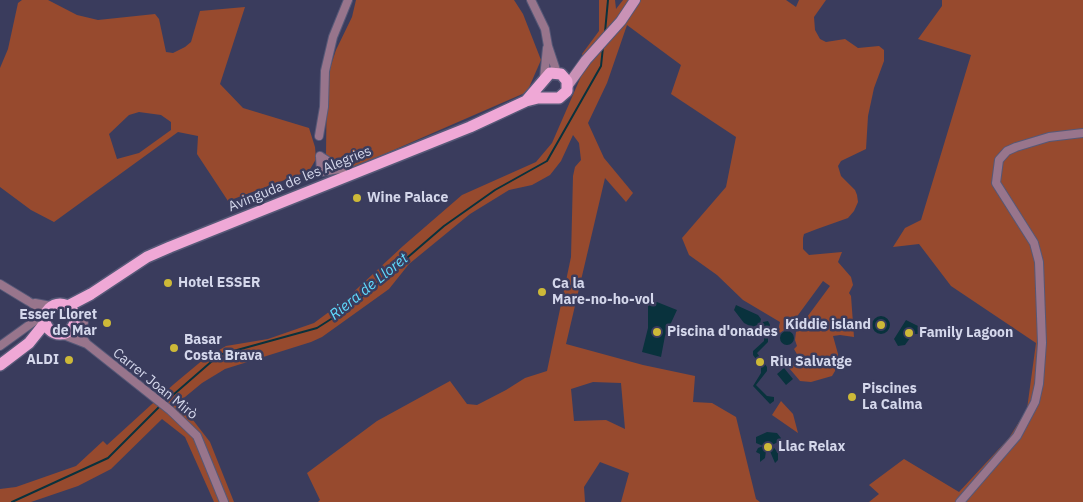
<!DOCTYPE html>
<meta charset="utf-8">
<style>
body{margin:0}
canvas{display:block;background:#3a3c5d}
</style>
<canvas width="1083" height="502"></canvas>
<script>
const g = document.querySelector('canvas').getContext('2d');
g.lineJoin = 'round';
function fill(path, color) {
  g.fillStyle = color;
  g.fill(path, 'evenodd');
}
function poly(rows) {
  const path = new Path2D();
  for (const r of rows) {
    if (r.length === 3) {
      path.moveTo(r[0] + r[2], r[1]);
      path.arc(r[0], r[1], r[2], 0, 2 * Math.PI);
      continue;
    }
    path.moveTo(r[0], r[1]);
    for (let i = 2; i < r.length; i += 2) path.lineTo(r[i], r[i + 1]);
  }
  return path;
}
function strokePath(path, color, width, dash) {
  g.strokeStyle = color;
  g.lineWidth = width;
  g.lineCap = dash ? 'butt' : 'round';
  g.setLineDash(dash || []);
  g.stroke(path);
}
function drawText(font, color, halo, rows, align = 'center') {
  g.font = font + ' "IBM Plex Sans",sans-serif';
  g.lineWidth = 5;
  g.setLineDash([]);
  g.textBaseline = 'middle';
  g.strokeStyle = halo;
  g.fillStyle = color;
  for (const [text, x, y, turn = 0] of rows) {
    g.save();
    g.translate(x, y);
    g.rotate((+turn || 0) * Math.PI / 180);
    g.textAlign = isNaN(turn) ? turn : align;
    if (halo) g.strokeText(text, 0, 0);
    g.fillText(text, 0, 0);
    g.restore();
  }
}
fill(poly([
 [22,0,48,0,77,15,98,20,155,14,159,19,166,52,173,53,185,47,191,42,200,11,245,7,220,84,243,108,309,128,315,147,316,159,309,171,228,201,197,154,198,136,178,132,54,222,31,210,0,187,0,68,8,49,18,3],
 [139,112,161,115,171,122,171,130,139,153,117,159,109,134,129,115],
 [356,0,514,0,523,14,541,60,527,92,350,169,332,161,326,154,327,77,336,50,352,17],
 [599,0,615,0,616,9,623,0,786,0,796,7,799,0,826,0,814,17,815,30,820,39,826,42,845,39,858,48,879,46,884,50,884,61,874,88,868,116,866,149,841,161,838,166,841,176,855,190,857,195,858,202,854,211,848,218,817,229,804,234,803,238,803,249,809,255,842,252,838,262,851,277,853,285,849,293,851,296,854,337,840,335,833,336,838,354,835,371,832,376,811,382,800,381,784,362,797,363,798,356,794,349,797,346,795,340,796,332,830,286,823,281,790,326,777,335,780,322,743,300,717,275,689,255,682,238,726,187,736,137,671,94,681,65,627,25,607,83,588,123,604,158,633,193,626,202,605,178,566,344,643,365,695,376,693,402,712,403,736,417,756,499,760,502,621,502,629,473,600,462,584,487,585,502,318,502,320,500,307,473,377,421,450,381,467,404,477,405,506,390,525,378,547,371,571,257,573,176,575,167,581,160,579,143,573,135,561,161,550,175,532,185,509,190,470,214,409,264,389,289,322,337,311,342,225,369,202,383,179,402,210,442,234,502,214,502,185,437,162,419,111,469,78,486,31,502,0,502,0,489,16,487,76,466,103,441,107,445,174,384,204,359,226,346,268,339,314,323,345,300,403,246,462,195,536,162,552,143,586,65,582,54,599,31],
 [593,382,621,383,625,429,606,420,574,421,571,389],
 [942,0,1083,0,1083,502,869,502,879,494,869,485,904,459,959,492,1009,438,1027,409,1036,343,951,286,919,244,893,247,905,228,921,220,971,55,918,39,942,6],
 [781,401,793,414,798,433,772,415]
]), '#974a2e');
fill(poly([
 [657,302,677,310,665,336,661,357,642,352,648,328,648,303],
 [736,305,758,315,761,319,760,324,752,327,744,323,734,310],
 [881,325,9],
 [906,320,918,326,920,330,918,334,913,334,905,345,898,346,894,339],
 [768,321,770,325,768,330,768,342,757,353,767,367,767,371,756,385,767,396,774,397,774,401,770,404,753,386,761,373,761,366,753,355,753,351,764,341,765,329,762,326,763,322],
 [787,338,7],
 [784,368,793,379,786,385,777,374],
 [767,432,777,433,781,438,780,441,772,445,778,453,778,460,775,463,769,449,766,451,765,458,760,462,760,454,756,452,758,448,763,446,756,443,756,437]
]), '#09323d');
strokePath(poly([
 [605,32,608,0],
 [165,402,219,355,317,328,350,307,444,226,495,190,547,161,601,66,603,47],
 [12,502,108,458,161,405]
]), '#09323d', 2);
const street = poly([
 [531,0,545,29,548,46,557,73],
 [544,78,547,48],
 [319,136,324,107,325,71,333,37,348,0],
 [320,156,321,172,340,169],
 [320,156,342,170],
 [0,284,28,301,42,310,45,315],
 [35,303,51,306],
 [74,326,87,344,170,410,197,436,224,502],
 [61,334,87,344],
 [83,338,84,319],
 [0,346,36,320,44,320],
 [960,502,1017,436,1035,402,1039,384,1042,343,1039,262,1034,243,996,183,999,160,1007,151,1016,147,1049,137,1083,133]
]);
const secondary = poly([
 [568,85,586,60,621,21,635,0]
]);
const primary = poly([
 [60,319,15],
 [68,306,91,294,147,257,170,247,470,127,526,101,538,98,559,98,567,91,567,81,561,74,550,73,526,101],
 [0,365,29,343,45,323]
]);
strokePath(street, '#565877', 10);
strokePath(secondary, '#565877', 12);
strokePath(primary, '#565877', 14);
strokePath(street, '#98758c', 8);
strokePath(secondary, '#c992b6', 10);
strokePath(primary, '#efa8d6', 11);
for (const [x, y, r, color] of [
 [357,198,5,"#cdb938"],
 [168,283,5,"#cdb938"],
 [542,292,5,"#cdb938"],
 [107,323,5,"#cdb938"],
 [881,325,5,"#cdb938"],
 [657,332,5,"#cdb938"],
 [909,333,5,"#cdb938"],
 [174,348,5,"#cdb938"],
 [69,360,5,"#cdb938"],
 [760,362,5,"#cdb938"],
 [852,397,5,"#cdb938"],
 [768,447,5,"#cdb938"]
]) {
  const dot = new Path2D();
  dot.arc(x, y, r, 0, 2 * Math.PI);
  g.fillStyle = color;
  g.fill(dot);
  strokePath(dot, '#3a3c5d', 2);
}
drawText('14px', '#d4d7eb', '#3a3c5d', [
 ["Avinguda de les Alegries",300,179,-22],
 ["Carrer Joan Mirò",155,384,39]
]);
drawText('bold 14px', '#d4d7eb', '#3a3c5d', [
 ["Wine Palace",367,198],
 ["Hotel ESSER",178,283],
 ["Ca la",552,284],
 ["Mare-no-ho-vol",552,300],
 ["Esser Lloret",97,315,"right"],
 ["de Mar",97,331,"right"],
 ["Kiddie island",871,325,"right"],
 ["Piscina d'onades",667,332],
 ["Family Lagoon",919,333],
 ["Basar",184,340],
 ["Costa Brava",184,356],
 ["ALDI",59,360,"right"],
 ["Riu Salvatge",770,362],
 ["Piscines",862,389],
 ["La Calma",862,405],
 ["Llac Relax",778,447]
], 'left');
drawText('italic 15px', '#5fdafd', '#3a3c5d', [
 ["Riera de Lloret",369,287,-39]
]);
</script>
